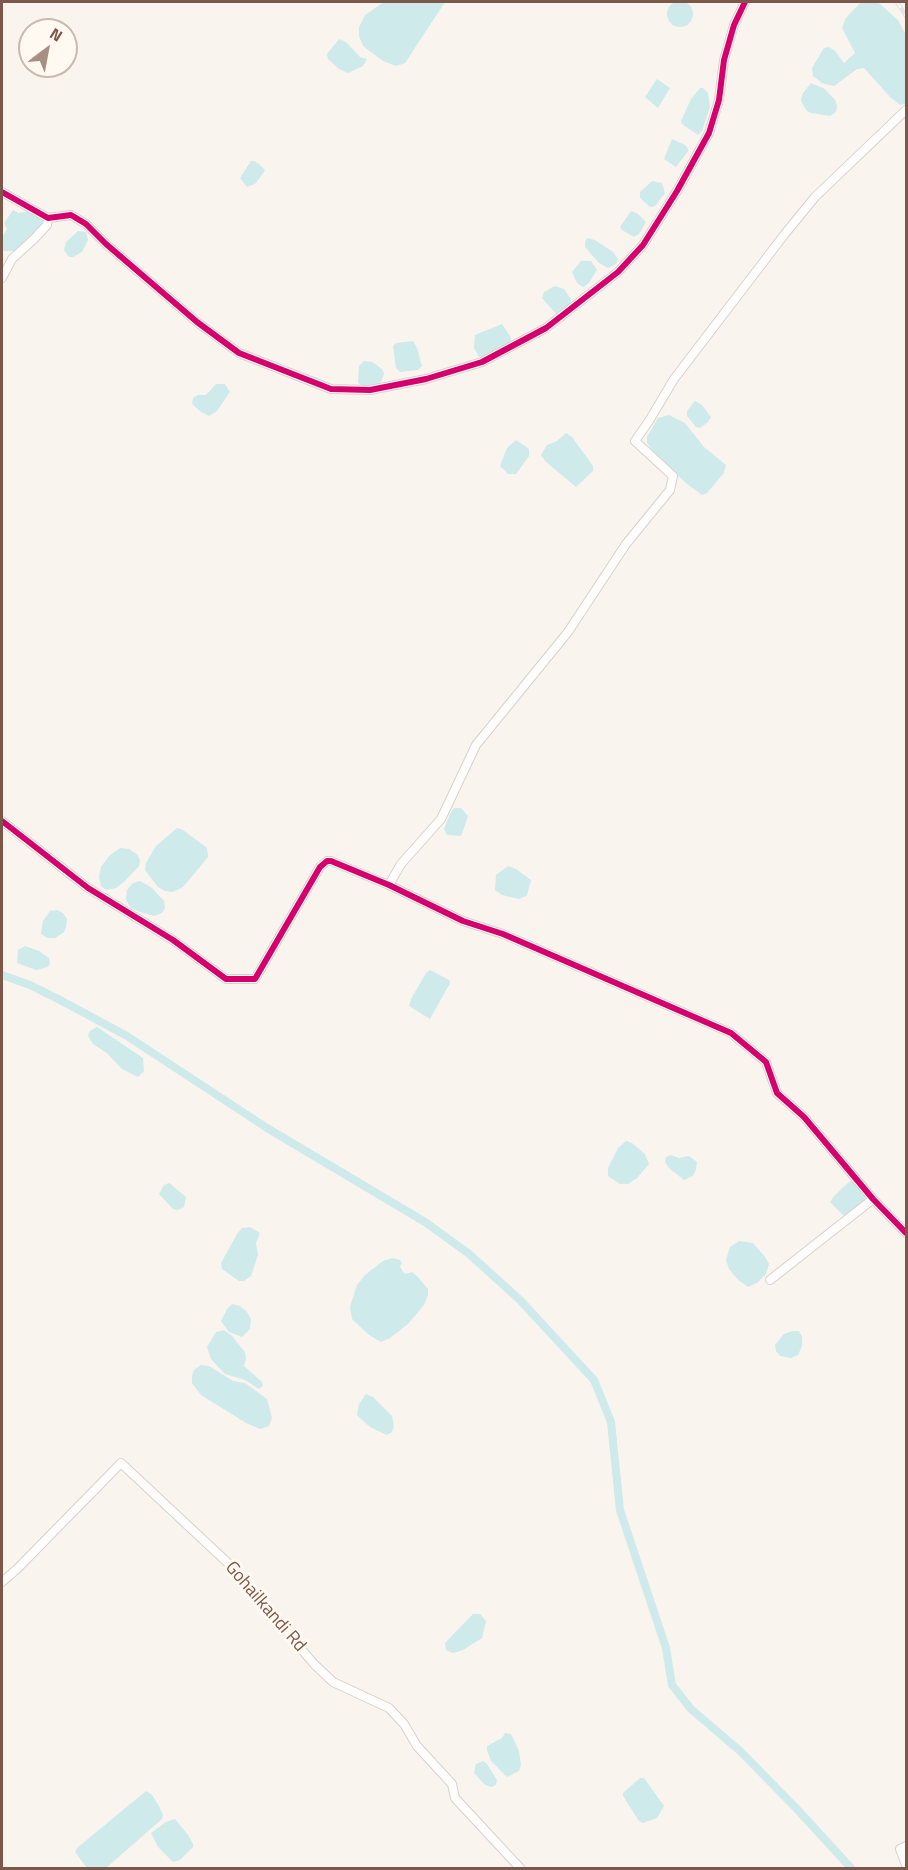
<!DOCTYPE html>
<style>
body{margin:0}
#map{position:relative;width:908px;height:1870px;overflow:hidden;background:#f9f4ee;font-family:"Titillium Web",sans-serif}
canvas{display:block}
.frame{position:absolute;inset:0;border:3px solid #7b584a;pointer-events:none}
.north{position:absolute;left:18px;top:18px;width:60px;height:60px;box-sizing:border-box;background:#fff9f1;border:2px solid #cab9ae;border-radius:50%;rotate:32deg;font-size:16px;font-weight:700;line-height:24px;text-align:center;color:#7b584a}
.north::after{content:'';display:block;margin:auto;width:21px;height:27px;background:#a78f83;clip-path:polygon(50% 0,100% 100%,50% 72%,0 100%)}
</style>
<div id="map">
<canvas width="908" height="1870"></canvas>
<div class="frame"></div>
<div class="north">N</div>
</div>
<script>
const g = document.querySelector('canvas').getContext('2d');
g.lineJoin = 'round';
function fill(path, color) {
  g.fillStyle = color;
  g.fill(path, 'evenodd');
}
function poly(rows) {
  const path = new Path2D();
  for (const r of rows) {
    if (r.length === 3) {
      path.moveTo(r[0] + r[2], r[1]);
      path.arc(r[0], r[1], r[2], 0, 2 * Math.PI);
      continue;
    }
    path.moveTo(r[0], r[1]);
    for (let i = 2; i < r.length; i += 2) path.lineTo(r[i], r[i + 1]);
  }
  return path;
}
function strokePath(path, color, width, dash) {
  g.strokeStyle = color;
  g.lineWidth = width;
  g.lineCap = dash ? 'butt' : 'round';
  g.setLineDash(dash || []);
  g.stroke(path);
}
function drawText(font, color, halo, rows, align = 'center') {
  g.font = font + ' "Titillium Web",sans-serif';
  g.lineWidth = 6;
  g.setLineDash([]);
  g.textBaseline = 'middle';
  g.strokeStyle = halo;
  g.fillStyle = color;
  for (const [text, x, y, turn = 0] of rows) {
    g.save();
    g.translate(x, y);
    g.rotate((+turn || 0) * Math.PI / 180);
    g.textAlign = isNaN(turn) ? turn : align;
    if (halo) g.strokeText(text, 0, 0);
    g.fillText(text, 0, 0);
    g.restore();
  }
}
fill(poly([
 [680,14,13],
 [384,2,445,2,405,63,396,66,383,61,363,46,359,36,359,27,365,15],
 [861,2,874,2,880,4,898,20,906,35,906,103,904,104,900,105,890,97,864,68,857,69,834,86,822,83,813,76,812,68,824,48,829,47,835,51,844,63,855,53,842,28,846,18],
 [339,39,346,42,360,57,367,59,363,66,348,73,339,69,328,59,327,54],
 [657,79,670,88,658,108,645,97],
 [811,83,825,89,835,100,837,106,836,112,830,116,811,113,807,111,803,105,801,100,803,93],
 [700,88,703,88,708,93,710,107,702,131,698,135,682,124,681,121,691,99],
 [672,139,685,145,689,150,676,167,664,159],
 [251,161,254,161,259,164,265,170,264,172,255,184,247,187,240,178],
 [652,181,662,183,665,193,655,206,650,207,640,198,640,192],
 [13,210,19,213,30,211,36,214,43,222,41,229,16,251,2,251,2,237,7,229,4,223],
 [631,211,638,214,646,222,639,234,634,237,622,230,620,227],
 [78,231,86,232,88,240,82,252,73,257,69,257,64,250,66,242],
 [587,238,595,240,613,252,618,259,616,264,608,268,599,263,585,247,585,242],
 [581,261,591,261,597,270,589,283,583,287,577,283,572,272],
 [555,286,564,289,571,299,569,306,556,314,542,298,544,292],
 [502,324,510,336,511,340,508,346,482,358,479,357,474,348,475,335],
 [413,341,417,348,422,366,418,370,400,372,396,368,393,346,396,343],
 [364,361,372,362,382,369,384,374,381,382,365,387,358,383,359,366],
 [216,384,225,384,230,392,217,411,209,416,201,412,192,404,193,398,198,395,206,395],
 [695,401,702,405,711,417,708,422,700,428,696,427,687,416,687,411],
 [669,415,685,423,704,447,726,465,724,473,707,493,702,495,687,484,658,458,647,443,647,437,658,418],
 [566,433,572,437,593,466,593,471,576,487,545,461,541,455,547,445,557,441],
 [516,440,529,449,529,456,516,474,508,474,500,466,507,448],
 [454,808,461,808,468,816,461,836,447,835,444,829,450,814],
 [177,828,183,830,207,848,208,857,183,887,173,892,165,891,158,887,145,870,146,863,156,846],
 [120,848,129,849,137,854,140,860,139,866,125,881,116,888,106,890,101,886,99,877,101,867,109,856],
 [508,866,516,869,531,880,527,895,524,897,519,899,502,895,495,890,496,875],
 [140,881,152,888,164,901,165,908,162,913,154,916,140,912,131,908,126,900,127,890,133,883],
 [57,910,63,913,67,919,66,927,64,932,55,938,47,938,41,934,43,921,50,911],
 [25,946,39,951,49,958,50,963,48,967,36,970,17,963,18,950],
 [430,970,449,980,450,983,430,1019,409,1006,411,999,426,973],
 [97,1027,143,1058,144,1071,138,1077,122,1069,107,1053,93,1044,88,1036,90,1031],
 [626,1141,632,1143,645,1154,649,1164,637,1178,628,1184,620,1184,608,1176,608,1168,618,1148],
 [671,1155,679,1158,689,1156,697,1162,696,1170,693,1176,684,1180,669,1168,665,1162,666,1157],
 [850,1181,854,1181,866,1196,862,1204,845,1217,830,1202,834,1196],
 [169,1183,186,1197,184,1207,178,1210,173,1209,159,1194,164,1185],
 [250,1227,260,1233,256,1243,258,1255,251,1276,244,1281,239,1281,222,1269,221,1263,237,1234,242,1228],
 [739,1241,753,1243,765,1257,769,1264,766,1274,757,1283,748,1287,737,1279,729,1269,726,1260,730,1247],
 [393,1258,400,1260,402,1263,400,1266,403,1272,406,1274,412,1272,417,1276,428,1289,428,1295,424,1305,408,1324,390,1338,381,1342,369,1335,352,1319,350,1307,357,1285,365,1275,383,1261],
 [232,1304,240,1306,247,1312,251,1319,250,1329,242,1337,229,1332,221,1321,227,1309],
 [224,1330,232,1336,245,1352,246,1358,244,1366,262,1382,263,1386,259,1389,245,1380,225,1374,211,1359,207,1347,216,1332],
 [792,1331,799,1331,802,1337,802,1346,798,1355,791,1358,780,1356,776,1351,775,1345,784,1334],
 [201,1365,209,1366,233,1381,245,1383,267,1399,272,1418,269,1426,260,1429,246,1423,201,1395,192,1383,192,1376,194,1370],
 [366,1394,373,1397,392,1416,394,1426,392,1432,387,1435,370,1427,357,1415,359,1404],
 [473,1614,480,1614,486,1621,482,1638,463,1650,453,1653,446,1650,445,1643],
 [505,1733,511,1734,515,1742,519,1751,521,1765,519,1771,507,1777,491,1761,487,1750,487,1746,502,1738],
 [483,1761,487,1764,497,1780,496,1785,491,1787,485,1785,474,1773,476,1764],
 [640,1778,644,1778,664,1806,657,1818,643,1823,639,1821,623,1796,623,1793],
 [146,1791,152,1795,159,1806,163,1815,162,1819,106,1868,87,1868,75,1852,77,1848],
 [175,1819,188,1835,193,1844,193,1847,180,1860,173,1862,158,1847,151,1833,166,1822]
]), '#ceeaeb');
strokePath(poly([
 [2,975,30,985,62,1001,127,1036,267,1128,425,1222,468,1253,520,1300,594,1380,611,1422,620,1510,666,1648,672,1685,691,1709,740,1751,796,1808,851,1868]
]), '#ceeaeb', 8);
const minor = poly([
 [2,192,48,218,71,215,86,224,106,244,197,322,239,353,331,389,370,390,426,379,482,362,546,328,618,272,643,245,677,191,709,133,719,100,724,60,734,25,745,2],
 [2,278,12,259,34,239,47,225,48,218],
 [2,821,88,888,173,940,226,979,255,979,320,867,327,861,331,861,389,885,463,921,503,934,731,1033,766,1062,777,1093,804,1117,873,1199,906,1233],
 [389,885,401,864,441,819,476,745,568,632,626,544,670,490,673,476,635,441,649,421,674,379,784,235,815,197,906,110],
 [770,1280,873,1199],
 [2,1582,17,1569,121,1463,230,1565,314,1664,333,1682,389,1708,404,1724,417,1746,452,1784,455,1798,520,1868],
 [906,1846,900,1849,906,1865]
]);
strokePath(minor, '#d9d1cc', 10);
strokePath(minor, '#fefdfc', 8);
const rail = poly([
 [897,2,906,16]
]);
strokePath(rail, '#e5e3e6', 4.5);
strokePath(rail, '#fff9f1', 2, [7]);
strokePath(poly([
 [2,192,48,218,71,215,86,224,106,244,197,322,239,353,331,389,370,390,426,379,482,362,546,328,618,272,643,245,677,191,709,133,719,100,724,60,734,25,745,2],
 [2,821,88,888,173,940,226,979,255,979,320,867,327,861,331,861,389,885,463,921,503,934,731,1033,766,1062,777,1093,804,1117,873,1199,906,1233]
]), '#d6006c', 6);
drawText('18px', '#7b584a', '#fff9f1', [
 ["Gohailkandi Rd",265,1607,49]
]);
</script>
